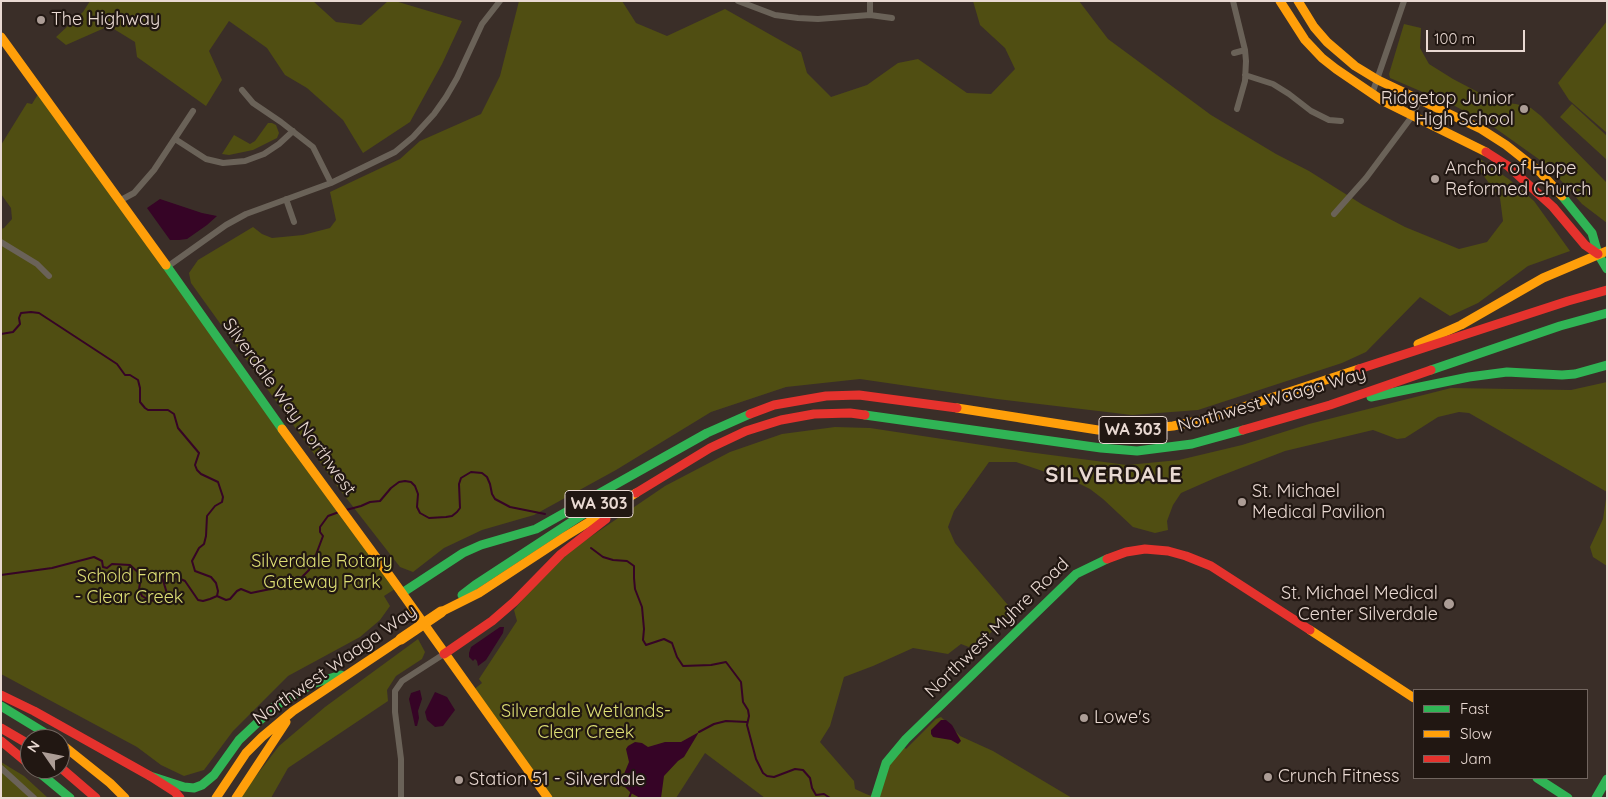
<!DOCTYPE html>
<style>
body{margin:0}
#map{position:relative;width:1608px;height:799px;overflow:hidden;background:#3a2e28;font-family:Quicksand,sans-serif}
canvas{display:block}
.frame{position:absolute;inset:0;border:2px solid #e9d9d2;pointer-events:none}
.legend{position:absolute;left:1413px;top:689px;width:175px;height:90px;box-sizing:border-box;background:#211712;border:1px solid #71655f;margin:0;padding:6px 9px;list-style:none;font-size:15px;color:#e9d9d2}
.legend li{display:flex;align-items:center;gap:10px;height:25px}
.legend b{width:25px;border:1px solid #71655f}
.north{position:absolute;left:20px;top:729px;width:50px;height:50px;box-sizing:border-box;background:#211712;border:1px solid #71655f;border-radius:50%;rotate:303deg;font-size:14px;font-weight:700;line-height:20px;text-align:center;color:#e9d9d2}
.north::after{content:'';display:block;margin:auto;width:18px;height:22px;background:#ac9d96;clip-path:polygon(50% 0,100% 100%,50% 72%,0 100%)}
.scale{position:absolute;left:1426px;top:30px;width:99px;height:22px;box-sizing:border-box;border:2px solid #e9d9d2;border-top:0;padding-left:6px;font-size:15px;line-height:18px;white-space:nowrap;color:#e9d9d2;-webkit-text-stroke:4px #211712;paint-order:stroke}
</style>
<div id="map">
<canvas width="1608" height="799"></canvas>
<div class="frame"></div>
<ul class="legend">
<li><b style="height:6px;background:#30b455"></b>Fast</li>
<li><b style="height:6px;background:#ff9f0a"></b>Slow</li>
<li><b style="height:6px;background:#e5322d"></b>Jam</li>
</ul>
<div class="north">N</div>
<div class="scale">100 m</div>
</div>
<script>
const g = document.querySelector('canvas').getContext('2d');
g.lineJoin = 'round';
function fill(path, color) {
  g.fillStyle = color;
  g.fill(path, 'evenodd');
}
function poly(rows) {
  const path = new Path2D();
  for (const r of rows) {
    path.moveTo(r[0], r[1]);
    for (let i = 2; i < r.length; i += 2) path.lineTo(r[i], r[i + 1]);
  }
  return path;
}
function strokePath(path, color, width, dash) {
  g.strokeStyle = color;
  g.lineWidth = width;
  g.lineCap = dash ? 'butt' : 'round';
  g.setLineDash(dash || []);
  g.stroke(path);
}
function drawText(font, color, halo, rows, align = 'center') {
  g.font = font + ' Quicksand,sans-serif';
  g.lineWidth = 4.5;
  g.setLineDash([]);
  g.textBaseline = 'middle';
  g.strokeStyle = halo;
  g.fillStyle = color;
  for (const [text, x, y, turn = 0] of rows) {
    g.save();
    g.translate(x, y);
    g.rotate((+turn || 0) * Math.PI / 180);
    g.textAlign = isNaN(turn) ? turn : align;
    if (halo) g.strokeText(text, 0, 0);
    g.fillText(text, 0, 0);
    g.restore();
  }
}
fill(poly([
 [90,1,313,1,336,22,361,25,388,1,395,1,462,21,442,64,410,122,363,153,343,120,307,88,285,75,267,48,229,21,209,51,222,80,206,106,137,57,135,42,109,26,66,45,56,37,83,12],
 [519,1,622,1,636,23,667,36,725,9,801,52,807,73,831,97,867,85,898,63,918,59,967,93,991,94,1015,69,1005,48,980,25,973,1,1079,1,1108,39,1211,115,1276,154,1309,171,1363,205,1405,227,1459,249,1487,242,1503,221,1500,198,1480,171,1478,166,1480,159,1510,180,1534,201,1570,251,1528,266,1478,303,1450,316,1420,297,1366,352,1342,363,1198,410,1132,415,997,399,860,379,786,387,711,412,616,470,534,515,482,530,444,548,413,572,400,567,340,490,191,283,189,273,198,260,253,227,262,234,272,238,303,235,330,228,336,220,330,192,400,159,420,141,481,114,500,76],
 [1607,21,1607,133,1569,100,1558,83],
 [1404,24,1421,28,1420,48,1429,64,1453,79,1497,102,1516,104,1531,108,1541,116,1607,183,1607,223,1582,204,1547,165,1495,128,1455,106,1390,78,1389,74],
 [40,91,398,587,384,596,390,606,380,620,360,637,288,676,233,731,204,770,184,776,161,765,137,747,1,674,1,229,4,228,12,219,11,208,1,194,1,145,27,103,32,104],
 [1572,104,1607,136,1607,160,1560,117],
 [268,123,272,123,276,125,279,133,277,138,253,150,229,155,222,154,234,135,250,144,255,141],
 [1607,382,1607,566,1593,557,1590,547,1603,519,1607,492,1469,413,1459,412,1438,417,1405,438,1397,439,1373,430,1285,451,1215,478,1181,493,1173,505,1167,521,1168,530,1155,533,1133,527,1103,499,1090,489,1078,483,1016,462,989,462,954,511,948,527,955,543,1013,611,974,649,961,644,948,654,913,648,873,666,844,677,830,726,820,742,854,781,855,789,866,794,874,797,880,779,901,745,906,749,936,719,941,717,960,736,993,751,1072,798,765,798,705,753,676,798,548,798,472,691,482,683,479,679,517,621,514,610,541,577,574,548,665,486,730,452,782,434,835,427,870,428,1028,452,1127,465,1179,460,1242,445,1309,424,1451,388,1571,390],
 [418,639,425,652,422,659,396,676,387,690,388,701,288,768,271,798,239,798,279,746,325,707],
 [1,762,24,776,48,798,1,798]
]), '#504e12');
fill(poly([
 [160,199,202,213,217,216,207,225,187,239,179,240,170,240,147,208],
 [500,627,504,627,503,633,486,660,478,666,477,661,475,659,473,661,469,657,469,653,471,647],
 [420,690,422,699,418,711,419,718,417,726,415,726,409,699,411,693],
 [435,692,447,697,455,710,443,726,435,727,427,720,425,712],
 [941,720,946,720,952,725,961,741,958,744,951,740,933,737,931,734,931,730],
 [699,732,684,757,678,761,664,776,661,798,640,798,631,793,624,786,624,774,629,762,626,749,628,746,635,742,642,743,648,747,665,742,681,742]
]), '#360426');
strokePath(poly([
 [1,334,13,332,20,324,19,318,21,313,31,312,39,313,117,364,125,375,130,375,138,380,140,388,140,402,145,408,148,410,168,410,174,414,178,428,199,453,195,465,197,470,201,474,218,482,223,497,222,502,215,506,207,516,206,536,204,544,199,548,192,561,195,571,211,577,216,583,218,591,217,596],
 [346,510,361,506,370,502,380,501,391,488,399,482,405,481,411,482,415,486,418,494,417,507,420,513,429,518,446,517,452,516,457,512,460,508,459,484,461,478,471,472,482,473,487,477,490,484,492,494,495,499,510,507,545,514],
 [591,548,603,557,613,560,627,561,634,566,634,578,635,589,642,607,644,629,643,640,646,645,664,639,672,643,677,657,683,666,711,665,726,662,741,682,743,702,748,710,749,716,747,725,756,759,763,773,767,776,774,777,795,769,803,770,810,778,812,788,816,795,824,794,830,798],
 [1,575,52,568,94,557,102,561,103,567,107,568,112,564,130,565,141,575,139,590,142,596,149,600,166,603,169,600,162,577,163,574,167,573,185,581,198,600,203,601,210,599,217,596],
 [217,596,226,600,230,599,237,591,241,589,251,593,290,585,301,578,309,570,314,560,323,536,320,532,320,527,328,516,339,512],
 [699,732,714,724,726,721,747,722],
 [629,798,631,793]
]), '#360426', 2);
strokePath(poly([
 [738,1,775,15,798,18,818,19,870,15,892,18],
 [1233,1,1245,50,1246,61,1245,81,1237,109],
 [870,15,870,1],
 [1234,53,1245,50],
 [1245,75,1273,84,1289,94,1311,111,1329,120,1341,121],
 [242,90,253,103,281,122,313,147,331,183],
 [1372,94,1404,1],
 [175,139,206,159,223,163,245,161,264,154,279,144,293,131],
 [286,199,294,222],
 [119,201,134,193,154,170,193,111],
 [1334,214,1366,178,1413,115,1419,100],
 [1,242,37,264,49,276],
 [167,267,226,225,246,214,331,183,395,152,413,137,434,114,446,97,457,78,482,24,500,1],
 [1,768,34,798],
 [401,798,401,759,395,712,395,691,402,681,444,654]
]), '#6a6258', 6);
strokePath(poly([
 [1562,196,1592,233,1598,254,1607,269],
 [166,265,282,429],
 [1431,370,1560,326,1607,313],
 [1371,397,1469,377,1507,372,1562,375,1575,374,1607,365],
 [865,415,1101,448,1137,451,1192,444,1243,430],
 [402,593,463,553,481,545,536,529,707,433,750,414],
 [462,595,475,585,611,496],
 [1,706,55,739],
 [35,769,70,798],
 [150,776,184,787,194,788,202,785,214,775,239,740,274,707,312,684,341,675],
 [1537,778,1568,798],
 [875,798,886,763,906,739,1076,574,1107,559],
 [1596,798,1607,779]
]), '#30b455', 9);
strokePath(poly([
 [1280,1,1305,40,1322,58,1336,69,1383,101,1486,152],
 [1298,1,1314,27,1327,42,1355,66,1378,80,1481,129,1506,145,1540,172,1562,196],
 [1,37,166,265],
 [1418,344,1461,325,1543,278,1607,251],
 [957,408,1098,430,1129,431,1173,426,1207,419,1359,369],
 [282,429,392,579,548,798],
 [441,612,479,593,566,536,636,493],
 [1310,630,1414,698],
 [60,743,110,783,125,798],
 [216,798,246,753,262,737,293,711,401,639],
 [236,798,286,722]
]), '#ff9f0a', 9);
strokePath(poly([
 [1486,152,1508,166,1553,207,1585,245,1598,254],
 [1359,369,1568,301,1607,290],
 [750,414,774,405,826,396,859,395,957,408],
 [1243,430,1330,405,1431,370],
 [636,493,710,448,746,431,781,420,814,414,850,413,865,415],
 [1107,559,1126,552,1145,549,1168,551,1186,556,1211,566,1310,630],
 [444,654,492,621,514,602,561,554,606,519],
 [1,695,34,711,150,776,175,792,180,798],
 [1,728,30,745],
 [1,741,30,765],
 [60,767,96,798]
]), '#e5322d', 9);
strokePath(poly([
 [401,639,441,612]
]), '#ff9f0a', 11);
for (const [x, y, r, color] of [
 [41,20,5,"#ac9d96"],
 [1524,109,5,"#ac9d96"],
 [1435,179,5,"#ac9d96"],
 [1242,502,5,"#ac9d96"],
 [1449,604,6,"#ac9d96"],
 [1084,718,5,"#ac9d96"],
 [1268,777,5,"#ac9d96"],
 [459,780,5,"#ac9d96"]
]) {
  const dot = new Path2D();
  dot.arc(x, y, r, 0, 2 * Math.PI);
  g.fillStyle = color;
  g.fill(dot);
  strokePath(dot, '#211712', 2);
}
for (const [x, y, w] of [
 [1133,430,68],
 [599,504,68]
]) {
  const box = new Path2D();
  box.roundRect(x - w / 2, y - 13.5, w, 27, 4);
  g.fillStyle = '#211712';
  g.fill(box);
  strokePath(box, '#e9d9d2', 1);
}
drawText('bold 16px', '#e9d9d2', null, [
 ["WA 303",1133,430],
 ["WA 303",599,504]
]);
drawText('18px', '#e9d9d2', '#211712', [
 ["The Highway",51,20],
 ["Ridgetop Junior",1514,99,"right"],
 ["High School",1514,120,"right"],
 ["Anchor of Hope",1445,169],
 ["Reformed Church",1445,190],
 ["St. Michael",1252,492],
 ["Medical Pavilion",1252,513],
 ["St. Michael Medical",1438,594,"right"],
 ["Center Silverdale",1438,615,"right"],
 ["Lowe's",1094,718],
 ["Crunch Fitness",1278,777],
 ["Station 51 - Silverdale",469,780]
], 'left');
drawText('18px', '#e9d9d2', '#211712', [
 ["Northwest Waaga Way",1272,400,-16],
 ["Silverdale Way Northwest",289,407,54],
 ["Northwest Myhre Road",997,628,-44],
 ["Northwest Waaga Way",335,665,-35]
]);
drawText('18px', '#dedf75', '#211712', [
 ["Silverdale Rotary",322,562],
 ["Gateway Park",322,583],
 ["Schold Farm",129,577],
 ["- Clear Creek",129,598],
 ["Silverdale Wetlands-",586,712],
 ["Clear Creek",586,733]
]);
g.letterSpacing = '1px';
drawText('bold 22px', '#e9d9d2', '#211712', [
 ["SILVERDALE",1114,475]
]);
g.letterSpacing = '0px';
</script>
